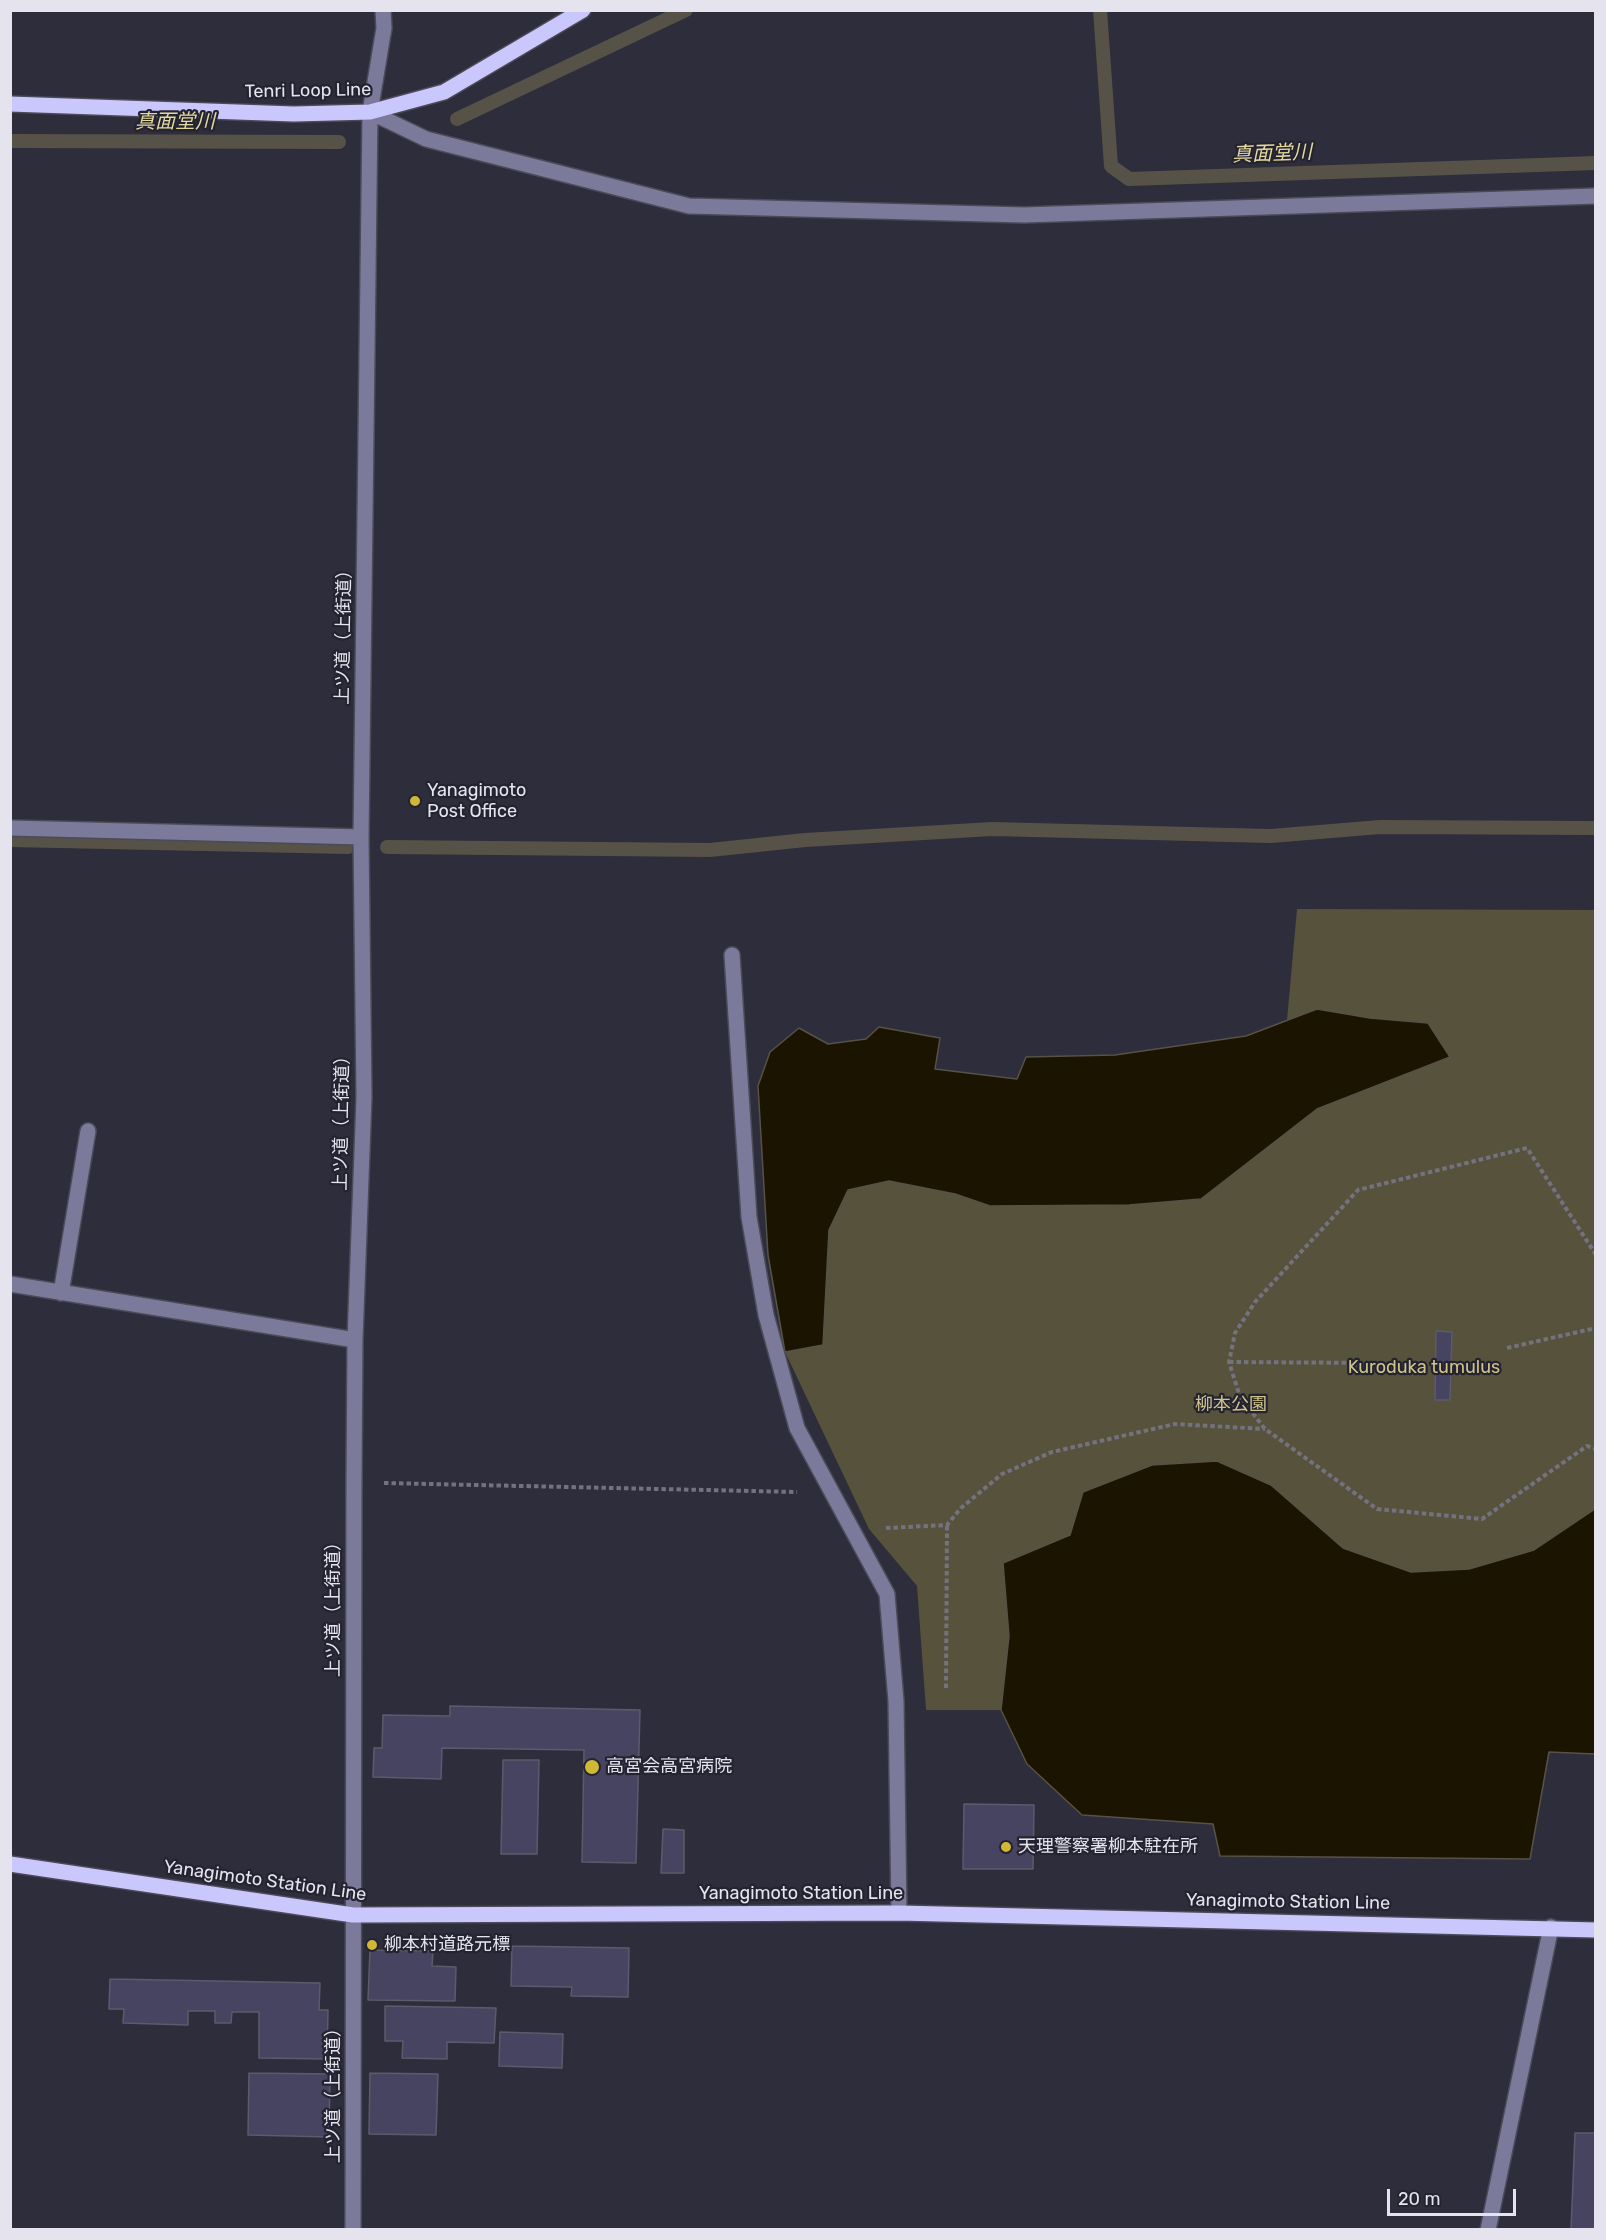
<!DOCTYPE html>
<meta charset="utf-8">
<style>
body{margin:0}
#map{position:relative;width:1606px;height:2240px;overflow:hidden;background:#2d2d3b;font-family:Rubik,sans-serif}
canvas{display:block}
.frame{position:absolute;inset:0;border:12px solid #e5e4ee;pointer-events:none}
.scale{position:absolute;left:1387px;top:2189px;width:129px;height:27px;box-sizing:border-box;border:3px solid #e5e4ee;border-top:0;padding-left:8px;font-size:18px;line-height:21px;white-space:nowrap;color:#e5e4ee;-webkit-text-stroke:4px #242331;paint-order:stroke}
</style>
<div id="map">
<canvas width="1606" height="2240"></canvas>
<div class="frame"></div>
<div class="scale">20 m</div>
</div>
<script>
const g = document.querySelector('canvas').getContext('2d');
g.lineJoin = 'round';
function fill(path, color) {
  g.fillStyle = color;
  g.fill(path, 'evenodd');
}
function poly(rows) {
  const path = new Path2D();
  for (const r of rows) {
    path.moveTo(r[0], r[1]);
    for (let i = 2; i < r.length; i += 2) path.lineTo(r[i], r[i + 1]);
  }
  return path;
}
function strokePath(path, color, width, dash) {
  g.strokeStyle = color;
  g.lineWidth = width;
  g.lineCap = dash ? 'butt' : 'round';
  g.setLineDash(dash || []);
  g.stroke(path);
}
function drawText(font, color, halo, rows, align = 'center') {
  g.font = font + ' Rubik,"Noto Sans JP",sans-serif';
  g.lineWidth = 4.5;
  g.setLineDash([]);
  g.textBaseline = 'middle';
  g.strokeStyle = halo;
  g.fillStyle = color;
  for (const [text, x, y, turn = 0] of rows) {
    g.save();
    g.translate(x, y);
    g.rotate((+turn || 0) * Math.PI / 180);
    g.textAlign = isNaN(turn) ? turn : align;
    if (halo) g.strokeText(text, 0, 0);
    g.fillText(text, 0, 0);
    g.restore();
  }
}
fill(poly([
 [1297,909,1595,910,1595,1754,1549,1752,1530,1859,1220,1856,1213,1824,1082,1815,1027,1764,1001,1710,926,1710,917,1586,869,1529,785,1352,768,1255,758,1086,770,1052,799,1028,828,1044,866,1039,879,1027,940,1038,935,1069,1017,1079,1026,1057,1115,1055,1246,1036,1287,1020]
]), '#56523c');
const water = poly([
 [1317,1009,1370,1018,1428,1023,1450,1057,1317,1109,1201,1199,1129,1205,990,1206,955,1194,889,1181,848,1190,829,1230,823,1345,785,1352,768,1255,758,1086,770,1052,799,1028,828,1044,866,1039,879,1027,940,1038,935,1069,1017,1079,1026,1057,1115,1055,1246,1036,1317,1009],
 [1217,1461,1271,1485,1343,1548,1411,1572,1469,1569,1534,1550,1595,1509,1595,1754,1549,1752,1530,1859,1220,1856,1213,1824,1082,1815,1027,1764,1001,1710,1009,1636,1003,1563,1070,1535,1083,1492,1152,1465,1217,1461]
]);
fill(water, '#1a1400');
strokePath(water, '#575247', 1.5);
strokePath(poly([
 [1100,10,1111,166,1129,179,1596,163],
 [457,119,686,10],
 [10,141,339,142],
 [10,840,348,847],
 [387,847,710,850,805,840,992,829,1271,836,1380,827,1596,828]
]), '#575247', 14);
const building = poly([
 [1436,1331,1452,1332,1450,1400,1435,1400,1436,1331],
 [450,1706,640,1710,636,1863,582,1862,584,1750,442,1748,441,1779,373,1777,374,1748,382,1748,383,1715,450,1716,450,1706],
 [503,1760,539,1760,537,1854,501,1854,503,1760],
 [964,1804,1034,1805,1033,1869,963,1869,964,1804],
 [663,1829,684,1830,684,1873,661,1873,663,1829],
 [512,1946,629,1948,628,1997,571,1996,572,1987,511,1986,512,1946],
 [370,1950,433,1951,432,1966,456,1967,455,2001,368,2000,370,1950],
 [110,1979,320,1983,319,2010,328,2010,327,2059,259,2058,259,2012,232,2012,231,2023,215,2023,215,2011,188,2011,188,2025,123,2023,124,2009,109,2009,110,1979],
 [385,2006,496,2008,494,2043,447,2042,447,2059,402,2058,403,2041,385,2041,385,2006],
 [500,2032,563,2034,562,2068,499,2066,500,2032],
 [249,2073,330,2074,329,2137,248,2135,249,2073],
 [370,2073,438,2074,436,2135,369,2134,370,2073],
 [1575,2133,1596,2133,1596,2230,1571,2230,1575,2133]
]);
fill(building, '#464460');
strokePath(building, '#5c5b6b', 1.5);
const minor = poly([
 [370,112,426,139,689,206,1024,215,1596,196],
 [10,828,361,837],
 [732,955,749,1217,766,1315,797,1428,887,1594,896,1701,899,1913],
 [10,1284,355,1340],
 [61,1293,88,1131],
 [353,2230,354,1482,355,1340,364,1097,361,837,370,112,384,28,383,10],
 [1488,2230,1551,1927]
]);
const major = poly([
 [10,104,294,114,370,112,444,92,583,10],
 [10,1864,353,1915,899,1913,1596,1930]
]);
strokePath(minor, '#4a4a58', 18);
strokePath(major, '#4a4a58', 18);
strokePath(poly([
 [1596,1255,1527,1148,1358,1190,1255,1302,1235,1333,1229,1362,1240,1397,1265,1429,1377,1509,1482,1519,1587,1446,1596,1449],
 [1507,1348,1596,1328],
 [1229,1362,1381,1363],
 [384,1483,797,1492],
 [886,1528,947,1525,961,1508,1002,1474,1052,1452,1175,1424,1265,1429],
 [946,1688,947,1525]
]), '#73727f', 4, [4.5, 3]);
strokePath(minor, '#7b7a9a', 15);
strokePath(major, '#c9c7fb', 15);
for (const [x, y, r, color] of [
 [415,801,6,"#d0b736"],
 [592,1767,8,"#d0b736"],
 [1006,1847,6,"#d0b736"],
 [372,1945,6,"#d0b736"]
]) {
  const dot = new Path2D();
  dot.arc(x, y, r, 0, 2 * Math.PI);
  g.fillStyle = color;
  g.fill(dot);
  strokePath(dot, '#242331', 2);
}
drawText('18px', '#e5e4ee', '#242331', [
 ["Tenri Loop Line",308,91,-1],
 ["上ツ道（上街道）",344,633,-89],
 ["上ツ道（上街道）",342,1119,-89],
 ["上ツ道（上街道）",334,1605,-90],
 ["Yanagimoto Station Line",265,1881,8],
 ["Yanagimoto Station Line",801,1894],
 ["Yanagimoto Station Line",1288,1902,1],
 ["上ツ道（上街道）",334,2091,-90]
]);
drawText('18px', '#e5e4ee', '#242331', [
 ["Yanagimoto",427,791],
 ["Post Office",427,812],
 ["高宮会高宮病院",606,1767],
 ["天理警察署柳本駐在所",1018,1847],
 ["柳本村道路元標",384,1945]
], 'left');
drawText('18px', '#d0c48a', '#242331', [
 ["Kuroduka tumulus",1424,1368],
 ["柳本公園",1231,1405]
]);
drawText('italic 20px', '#e4d89e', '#242331', [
 ["真面堂川",175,122],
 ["真面堂川",1272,154,-2]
]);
</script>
